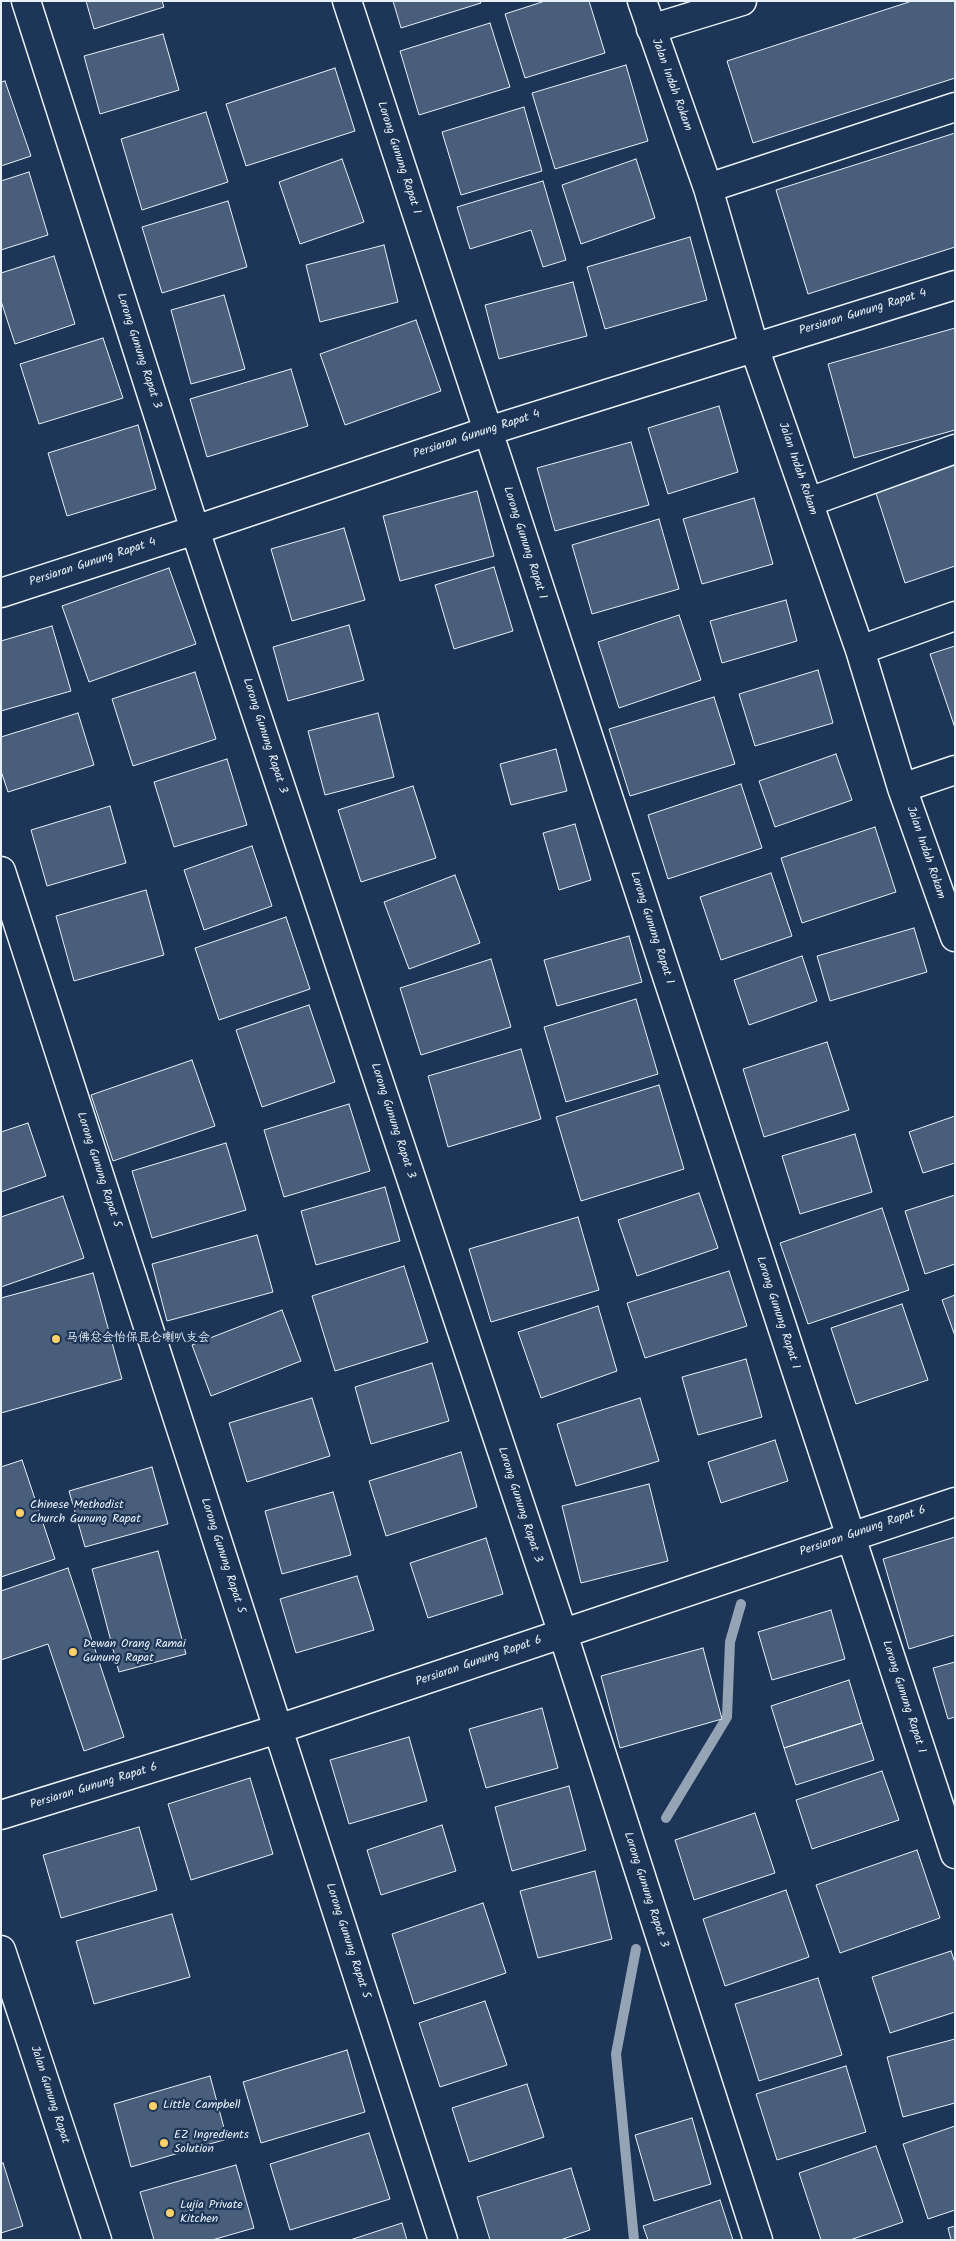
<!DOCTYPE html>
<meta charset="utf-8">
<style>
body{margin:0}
#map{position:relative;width:956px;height:2241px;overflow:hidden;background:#1d3557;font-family:Kalam,sans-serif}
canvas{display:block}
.frame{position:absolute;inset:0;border:2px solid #e8f1f8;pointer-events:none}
</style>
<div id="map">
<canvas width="956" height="2241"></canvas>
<div class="frame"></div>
</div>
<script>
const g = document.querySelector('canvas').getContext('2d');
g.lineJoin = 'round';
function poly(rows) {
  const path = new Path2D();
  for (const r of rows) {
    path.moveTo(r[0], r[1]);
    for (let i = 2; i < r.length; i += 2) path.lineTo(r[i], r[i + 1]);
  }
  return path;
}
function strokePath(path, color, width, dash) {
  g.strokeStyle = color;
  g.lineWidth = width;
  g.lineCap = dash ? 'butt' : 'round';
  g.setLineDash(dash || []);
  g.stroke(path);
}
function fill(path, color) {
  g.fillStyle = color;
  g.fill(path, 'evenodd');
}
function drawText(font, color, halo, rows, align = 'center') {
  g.font = font + ' Kalam,"LXGW WenKai TC",sans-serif';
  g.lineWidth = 4.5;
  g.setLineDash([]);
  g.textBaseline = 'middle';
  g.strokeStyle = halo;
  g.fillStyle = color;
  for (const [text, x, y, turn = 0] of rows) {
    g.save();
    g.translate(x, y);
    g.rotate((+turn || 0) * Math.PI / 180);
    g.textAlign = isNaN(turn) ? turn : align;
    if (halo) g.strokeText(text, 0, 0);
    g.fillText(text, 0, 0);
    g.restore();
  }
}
strokePath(poly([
 [666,1818,727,1717,730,1642,741,1604],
 [634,2240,616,2054,636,1949]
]), '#95a4b5', 10);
const building = poly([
 [86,1,162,1,164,7,94,29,86,1],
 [393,1,480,1,481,3,401,28,393,1],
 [545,1,589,1,605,53,525,78,505,14,545,1],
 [912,1,955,1,955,78,753,143,727,61,912,1],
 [490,23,510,87,419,115,400,51,490,23],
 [163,34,179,90,100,114,84,56,163,34],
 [626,65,648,141,555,169,532,93,626,65],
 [335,68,355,131,246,166,226,104,335,68],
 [5,81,31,156,1,166,1,82,5,81],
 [524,107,542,171,461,195,442,132,524,107],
 [206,112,228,182,142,210,121,139,206,112],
 [955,133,955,247,808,294,776,190,955,133],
 [342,159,364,222,300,244,279,182,342,159],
 [636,159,655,218,581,244,562,185,636,159],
 [29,172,48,235,1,250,1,181,29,172],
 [543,181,566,260,543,267,531,230,470,249,457,207,543,181],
 [228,201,247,267,162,293,142,227,228,201],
 [690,237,707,300,605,329,587,267,690,237],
 [384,245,398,302,320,322,306,265,384,245],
 [54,256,75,324,15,344,1,301,1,273,54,256],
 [573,282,587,336,499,359,485,305,573,282],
 [224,295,245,369,191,384,171,310,224,295],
 [416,320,441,391,345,425,320,354,416,320],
 [955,328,955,430,854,458,828,364,955,328],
 [103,338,123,398,39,424,20,364,103,338],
 [291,369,308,426,207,457,190,399,291,369],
 [719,406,738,472,668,494,648,428,719,406],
 [138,425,156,489,67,516,48,453,138,425],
 [631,442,649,505,555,531,537,468,631,442],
 [955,463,955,566,905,583,875,490,955,463],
 [477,491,494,556,400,581,383,516,477,491],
 [754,498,773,564,702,584,683,519,754,498],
 [659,519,679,589,592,614,572,545,659,519],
 [344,528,365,600,292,621,271,549,344,528],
 [494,567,513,631,454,649,435,585,494,567],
 [169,568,196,644,89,682,62,606,169,568],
 [786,600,797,641,722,663,710,621,786,600],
 [679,615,701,680,619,708,598,642,679,615],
 [349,625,364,680,288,701,273,647,349,625],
 [52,626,71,691,1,711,1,641,52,626],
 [955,646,955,728,930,654,955,646],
 [818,670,833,723,755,746,739,694,818,670],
 [195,672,216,739,133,766,112,699,195,672],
 [714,697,735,764,630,796,609,729,714,697],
 [78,713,94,765,8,792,1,771,1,737,78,713],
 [378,713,394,777,325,795,308,731,378,713],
 [556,749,567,791,511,805,500,764,556,749],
 [836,754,852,800,775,827,759,781,836,754],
 [227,759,247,825,174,847,154,782,227,759],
 [741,784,762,848,668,879,648,815,741,784],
 [413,786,436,858,361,882,338,810,413,786],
 [110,806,126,863,47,886,31,830,110,806],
 [575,824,591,880,559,890,543,833,575,824],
 [875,827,896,892,802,923,781,858,875,827],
 [252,846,272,906,204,930,184,870,252,846],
 [771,873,792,936,721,960,700,897,771,873],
 [455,875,480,943,409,969,384,902,455,875],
 [146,890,164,955,74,981,56,916,146,890],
 [286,917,310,989,219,1020,195,948,286,917],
 [914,928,927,972,830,1001,817,956,914,928],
 [629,936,642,982,557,1006,544,960,629,936],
 [802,956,817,1001,749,1025,734,980,802,956],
 [491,959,511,1027,421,1055,400,988,491,959],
 [636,999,658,1074,566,1102,544,1027,636,999],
 [309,1005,335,1082,262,1107,236,1030,309,1005],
 [827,1042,849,1110,764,1137,743,1069,827,1042],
 [521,1049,541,1119,448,1147,428,1076,521,1049],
 [192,1060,215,1126,113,1161,91,1095,192,1060],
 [659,1085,684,1169,581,1201,556,1117,659,1085],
 [349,1104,370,1171,284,1197,264,1130,349,1104],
 [955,1116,955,1163,923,1173,909,1132,955,1116],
 [28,1123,46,1176,1,1192,1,1132,28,1123],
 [855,1134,872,1192,800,1214,782,1156,855,1134],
 [226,1143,246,1210,152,1238,132,1171,226,1143],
 [385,1187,400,1241,316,1265,301,1211,385,1187],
 [699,1193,718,1248,637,1276,618,1220,699,1193],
 [955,1195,955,1264,925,1274,905,1211,955,1195],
 [63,1196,84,1258,1,1287,1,1217,63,1196],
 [882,1208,909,1290,808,1324,780,1243,882,1208],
 [578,1217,599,1290,491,1322,469,1249,578,1217],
 [257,1235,273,1292,167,1321,152,1264,257,1235],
 [404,1266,428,1342,335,1371,312,1296,404,1266],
 [729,1271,747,1326,645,1358,627,1303,729,1271],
 [93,1273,122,1379,1,1413,1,1298,93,1273],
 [955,1295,955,1336,942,1300,955,1295],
 [902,1304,928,1380,856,1404,831,1328,902,1304],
 [598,1306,617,1371,541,1398,518,1332,598,1306],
 [282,1310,301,1361,211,1396,192,1345,282,1310],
 [746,1359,762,1417,698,1435,682,1377,746,1359],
 [432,1363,449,1421,371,1444,355,1387,432,1363],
 [312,1398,330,1456,247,1482,229,1423,312,1398],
 [640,1398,659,1461,576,1486,557,1424,640,1398],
 [775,1440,788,1481,721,1503,708,1462,775,1440],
 [461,1452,477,1507,386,1536,369,1481,461,1452],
 [22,1460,55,1559,1,1577,1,1467,22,1460],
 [152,1467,168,1524,85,1547,69,1491,152,1467],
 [649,1484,668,1561,581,1583,562,1506,649,1484],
 [333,1492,351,1555,282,1574,265,1511,333,1492],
 [955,1537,955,1635,909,1649,883,1559,955,1537],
 [486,1538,503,1594,428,1618,410,1563,486,1538],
 [158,1551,186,1654,119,1672,92,1569,158,1551],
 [68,1568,124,1737,84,1751,48,1644,1,1660,1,1591,68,1568],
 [357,1576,374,1630,296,1653,280,1599,357,1576],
 [831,1610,845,1659,772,1680,758,1632,831,1610],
 [703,1648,722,1719,620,1748,601,1676,703,1648],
 [955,1662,955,1717,948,1719,933,1668,955,1662],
 [849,1680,862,1723,784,1748,771,1706,849,1680],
 [542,1708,558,1768,486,1788,469,1729,542,1708],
 [862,1723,874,1760,796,1785,784,1748,862,1723],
 [409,1737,427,1801,349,1824,330,1760,409,1737],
 [882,1771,899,1820,812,1849,796,1800,882,1771],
 [250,1778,273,1854,191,1880,168,1804,250,1778],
 [569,1786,586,1850,512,1871,495,1807,569,1786],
 [755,1813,775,1873,694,1900,675,1840,755,1813],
 [442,1825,456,1871,381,1895,367,1850,442,1825],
 [139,1827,157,1890,61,1918,43,1855,139,1827],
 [917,1850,940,1918,840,1953,816,1885,917,1850],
 [595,1871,612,1939,538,1958,520,1891,595,1871],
 [786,1890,809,1957,725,1986,703,1919,786,1890],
 [483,1903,506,1973,414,2004,392,1934,483,1903],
 [172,1914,190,1977,94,2004,76,1941,172,1914],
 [951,1951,955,1963,955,2012,890,2033,872,1977,951,1951],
 [818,1978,842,2055,759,2081,735,2004,818,1978],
 [485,2001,507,2065,440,2087,419,2023,485,2001],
 [955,2039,955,2103,903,2117,887,2057,955,2039],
 [347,2050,365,2112,261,2143,243,2082,347,2050],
 [846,2066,866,2132,777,2160,756,2094,846,2066],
 [210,2076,227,2139,131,2167,114,2104,210,2076],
 [527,2084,544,2137,469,2162,452,2108,527,2084],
 [692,2118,711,2184,654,2201,635,2135,692,2118],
 [955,2126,955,2210,928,2219,903,2144,955,2126],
 [369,2133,390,2199,290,2230,270,2164,369,2133],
 [876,2146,903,2222,850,2240,821,2240,799,2173,876,2146],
 [3,2163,23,2226,1,2233,1,2164,3,2163],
 [236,2165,254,2228,212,2240,154,2240,140,2192,236,2165],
 [571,2168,590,2230,560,2240,490,2240,477,2197,571,2168],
 [720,2200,733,2240,648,2240,643,2226,720,2200],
 [402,2223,407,2240,350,2240,402,2223],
 [955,2226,955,2240,951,2240,948,2228,955,2226]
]);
fill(building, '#495e7a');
strokePath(building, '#e8f1f8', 1);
const minor = poly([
 [26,1,195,530,563,1634,758,2240],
 [347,1,955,1854],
 [642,1,708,188,754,347,860,650,902,788,955,937],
 [651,29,742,1],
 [708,188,955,107],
 [809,502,955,449],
 [1,593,195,530,488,431,955,285],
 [860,650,955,616],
 [902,788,955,770],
 [1,871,443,2240],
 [1,1815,278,1729,955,1502],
 [1,1950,97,2240]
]);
strokePath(minor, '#e8f1f8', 31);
strokePath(minor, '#1d3557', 28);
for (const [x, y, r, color] of [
 [56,1339,5,"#ffd166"],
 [20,1513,5,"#ffd166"],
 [73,1652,5,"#ffd166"],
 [153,2106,5,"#ffd166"],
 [164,2143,5,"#ffd166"],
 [170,2213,5,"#ffd166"]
]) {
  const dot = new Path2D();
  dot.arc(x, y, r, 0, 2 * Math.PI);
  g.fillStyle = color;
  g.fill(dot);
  strokePath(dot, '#1d3557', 2);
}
drawText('12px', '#e8f1f8', '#1d3557', [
 ["Jalan Indah Rokam",671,85,70],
 ["Lorong Gunung Rapat 1",398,158,72],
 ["Persiaran Gunung Rapat 4",863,313,-17],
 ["Lorong Gunung Rapat 3",138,351,72],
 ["Persiaran Gunung Rapat 4",477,435,-18],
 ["Jalan Indah Rokam",797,469,71],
 ["Lorong Gunung Rapat 1",524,543,72],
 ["Persiaran Gunung Rapat 4",93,563,-18],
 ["Lorong Gunung Rapat 3",264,736,72],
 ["Jalan Indah Rokam",925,853,71],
 ["Lorong Gunung Rapat 1",651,928,72],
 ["Lorong Gunung Rapat 3",392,1121,72],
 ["Lorong Gunung Rapat 5",98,1170,72],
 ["Lorong Gunung Rapat 1",777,1313,72],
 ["Lorong Gunung Rapat 3",519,1505,72],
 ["Persiaran Gunung Rapat 6",863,1532,-19],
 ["Lorong Gunung Rapat 5",222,1556,72],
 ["Persiaran Gunung Rapat 6",479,1662,-19],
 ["Lorong Gunung Rapat 1",903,1697,72],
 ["Persiaran Gunung Rapat 6",94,1787,-17],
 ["Lorong Gunung Rapat 3",645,1890,72],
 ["Lorong Gunung Rapat 5",347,1941,72],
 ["Jalan Gunung Rapat",49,2095,72]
]);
drawText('12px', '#e8f1f8', '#1d3557', [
 ["马佛总会怡保昆仑喇叭支会",66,1339],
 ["Chinese Methodist",30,1506],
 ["Church Gunung Rapat",30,1520],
 ["Dewan Orang Ramai",83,1645],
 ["Gunung Rapat",83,1659],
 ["Little Campbell",163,2106],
 ["EZ Ingredients",174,2136],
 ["Solution",174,2150],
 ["Lujia Private",180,2206],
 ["Kitchen",180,2220]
], 'left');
</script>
